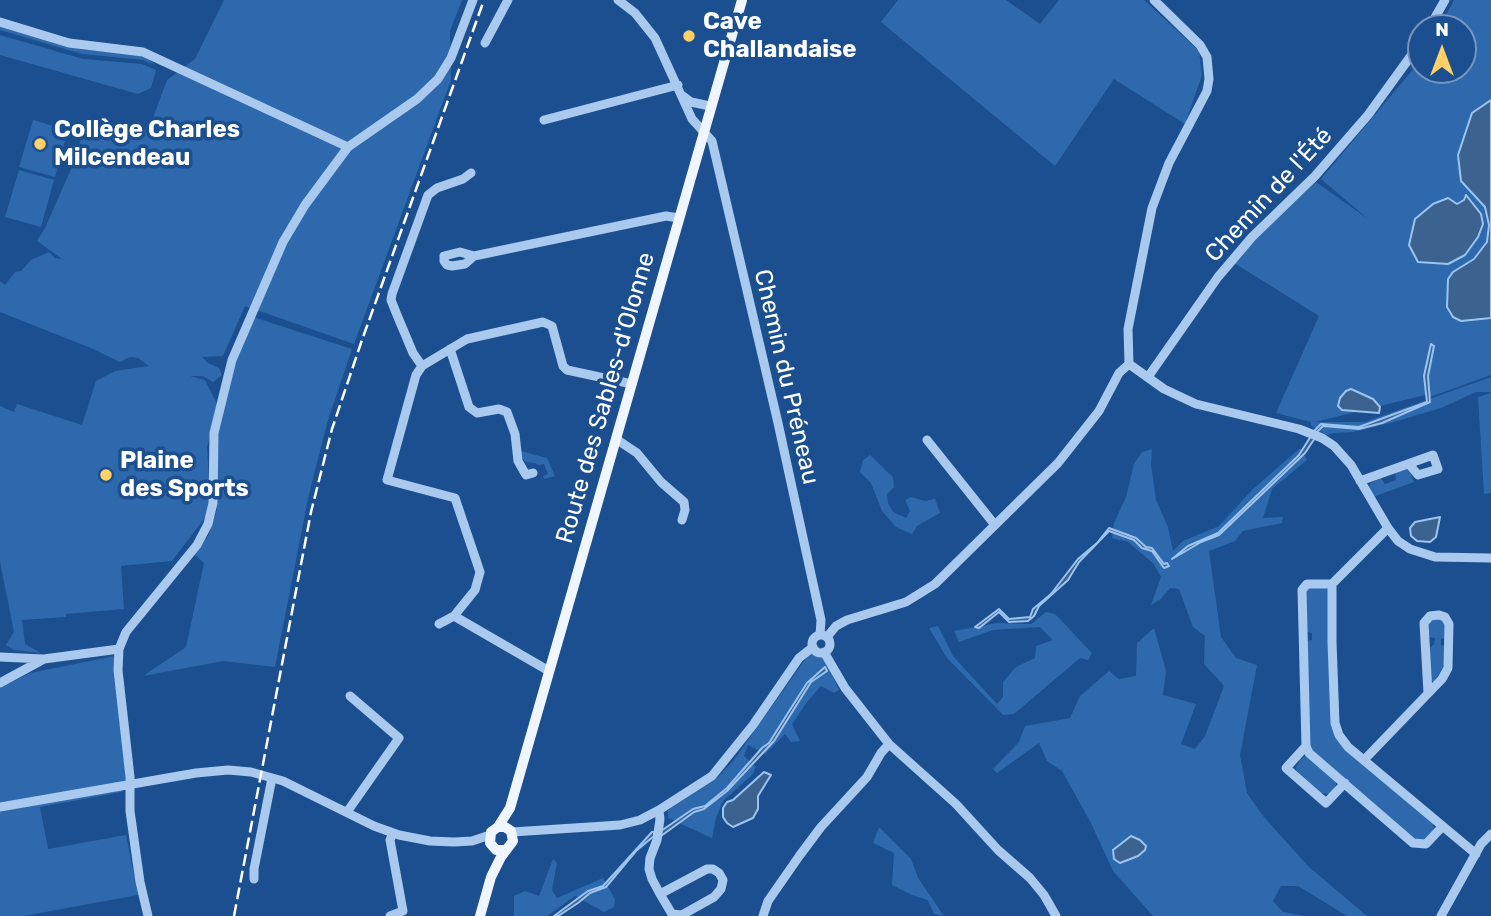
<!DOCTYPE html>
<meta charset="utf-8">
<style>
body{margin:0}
#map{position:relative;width:1491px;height:916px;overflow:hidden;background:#1b4f8f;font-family:Rubik,sans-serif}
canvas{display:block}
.north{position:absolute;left:1407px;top:14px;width:70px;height:70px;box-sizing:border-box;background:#1b4f8f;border:2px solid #7695bc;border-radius:50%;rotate:0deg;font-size:19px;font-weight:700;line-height:28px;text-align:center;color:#fff}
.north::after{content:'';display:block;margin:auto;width:24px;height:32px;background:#ffd166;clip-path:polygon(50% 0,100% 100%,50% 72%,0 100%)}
</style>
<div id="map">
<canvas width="1491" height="916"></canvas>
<div class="north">N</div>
</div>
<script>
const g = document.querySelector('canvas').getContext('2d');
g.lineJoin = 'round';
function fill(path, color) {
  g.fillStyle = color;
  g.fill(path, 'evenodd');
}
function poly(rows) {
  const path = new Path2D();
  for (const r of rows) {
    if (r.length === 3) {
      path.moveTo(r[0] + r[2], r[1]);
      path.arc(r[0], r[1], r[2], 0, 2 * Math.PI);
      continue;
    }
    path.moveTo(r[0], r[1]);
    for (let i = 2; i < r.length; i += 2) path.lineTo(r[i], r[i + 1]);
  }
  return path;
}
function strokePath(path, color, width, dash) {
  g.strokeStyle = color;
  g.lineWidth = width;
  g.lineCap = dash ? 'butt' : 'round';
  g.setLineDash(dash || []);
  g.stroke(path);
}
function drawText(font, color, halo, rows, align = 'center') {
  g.font = font + ' Rubik,sans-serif';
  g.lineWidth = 7;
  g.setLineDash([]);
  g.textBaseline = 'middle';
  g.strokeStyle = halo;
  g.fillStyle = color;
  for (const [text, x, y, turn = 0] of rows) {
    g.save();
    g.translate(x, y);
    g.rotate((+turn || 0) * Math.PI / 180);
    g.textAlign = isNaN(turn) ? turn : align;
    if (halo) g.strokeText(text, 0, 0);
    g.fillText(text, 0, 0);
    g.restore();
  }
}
fill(poly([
 [224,0,462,0,450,31,451,80,354,344,245,306,223,356,202,357,208,363,219,368,222,375,213,382,203,376,190,376,205,380,218,406,207,447,210,499,207,515,172,561,121,566,124,609,66,614,66,617,22,620,25,644,41,653,14,650,6,645,14,632,0,562,0,406,14,412,17,404,82,425,96,381,115,371,149,366,138,358,130,357,120,362,91,348,0,312,0,281,5,285,15,272,21,271,31,260,49,252,55,258,62,259,37,241,45,228,72,167,88,116,136,130,144,129,151,123,167,80,195,59],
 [898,0,1006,0,1040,24,1059,0,1144,0,1199,51,1202,75,1185,124,1114,79,1055,166,881,22],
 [1454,0,1491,0,1491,375,1430,397,1428,389,1429,394,1315,422,1365,422,1491,377,1491,392,1476,392,1441,408,1394,422,1353,432,1333,433,1327,435,1311,426,1311,422,1276,413,1319,316,1231,261,1316,182,1368,219,1321,179,1421,60,1421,70,1463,70,1463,28,1439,28],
 [0,26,80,49,145,56,155,65,143,60,82,54,0,30],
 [0,35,83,59,142,64,156,70,151,88,138,94,0,55],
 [33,120,68,130,55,177,19,167],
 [19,170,54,180,41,227,5,217],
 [253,317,352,349,328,420,309,494,275,667,223,661,143,676,186,647,204,563,195,555,208,536,217,510,218,432,231,373],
 [1491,393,1491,493,1484,494,1478,397],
 [1300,448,1307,460,1272,489,1263,518,1283,517,1282,523,1243,531,1235,541,1209,551,1221,637,1236,658,1257,665,1240,755,1247,793,1263,816,1309,867,1367,916,1347,916,1298,886,1281,886,1273,901,1283,912,1304,916,1153,916,1113,871,1091,823,1062,771,1047,761,1039,743,997,773,993,769,1019,742,1025,726,1070,718,1080,696,1109,671,1119,679,1136,676,1137,643,1154,628,1166,671,1163,695,1196,704,1181,744,1195,749,1205,736,1224,686,1204,664,1205,636,1193,627,1179,589,1170,588,1161,599,1151,605,1161,577,1153,563,1128,542,1112,538,1114,523,1126,497,1134,464,1142,452,1152,449,1151,464,1156,500,1168,527,1173,551,1183,541,1219,526,1252,490],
 [521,451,547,458,555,476,544,479,543,476,548,474,544,464,538,465,535,463,526,462,521,458],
 [870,455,893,477,894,487,887,494,888,503,893,512,906,518,910,511,905,500,911,497,925,501,935,499,940,513,917,526,912,534,896,527,882,511,871,483,860,472,863,460],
 [1407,469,1410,472,1414,482,1373,497,1368,488,1371,483,1381,478,1385,484,1396,480,1395,472],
 [1310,586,1323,586,1328,589,1335,734,1432,822,1434,829,1430,836,1423,841,1413,838,1310,748,1305,641,1312,640,1312,633,1307,632,1305,591],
 [1046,612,1055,614,1092,653,1088,660,1080,658,1014,714,1003,715,947,658,929,628,938,626,953,656,997,704,1003,697,1003,682,1016,667,1035,658,1036,646,1053,640,1040,627,993,630,959,642,954,631,997,623,1031,624],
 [1440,618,1447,624,1447,638,1441,639,1441,645,1446,646,1446,662,1434,682,1429,681,1429,649,1434,644,1435,638,1428,637,1428,625,1431,620],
 [819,646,839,690,834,693,821,686,807,702,792,724,800,741,791,742,785,734,765,754,748,745,744,756,756,767,752,775,723,801,716,818,712,838,668,818,668,810,717,778,733,761,814,647],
 [115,656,126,778,122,792,40,807,48,849,126,835,138,895,24,916,0,916,0,688,30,673],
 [1305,756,1309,757,1337,781,1334,791,1329,794,1321,793,1297,771,1296,768,1300,760],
 [879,827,911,859,918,878,944,916,934,914,928,900,912,895,892,885,894,853,873,843],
 [553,859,557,863,552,890,557,898,603,878,615,899,614,907,604,912,575,896,547,916,514,916,514,896,525,891,539,896]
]), '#2e69ad');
const water = poly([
 [1491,100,1491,318,1461,321,1453,317,1447,307,1448,279,1453,272,1474,259,1487,242,1489,225,1485,207,1461,181,1458,155,1472,113,1491,100],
 [1466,195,1481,214,1483,224,1478,237,1465,255,1448,264,1418,262,1409,245,1415,219,1433,204,1448,198,1457,204,1464,200,1466,195],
 [1431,344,1434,346,1428,376,1430,402,1382,423,1359,429,1323,426,1316,433,1313,432,1321,424,1359,427,1427,402,1424,376,1431,344],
 [1351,389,1373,399,1380,407,1379,413,1342,410,1338,406,1340,398,1346,391,1351,389],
 [1311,436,1315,438,1305,453,1219,535,1201,542,1172,559,1188,546,1218,533,1299,455,1311,436],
 [1440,517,1436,537,1430,542,1417,541,1411,536,1410,528,1415,522,1440,517],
 [1109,528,1136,538,1146,547,1152,548,1164,564,1167,563,1169,566,1164,568,1152,551,1142,548,1134,540,1109,531,1079,562,1068,580,1039,606,1034,616,1028,621,1009,622,999,612,979,628,975,627,999,609,1009,619,1030,617,1033,609,1051,594,1078,559,1097,543,1109,528],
 [825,667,827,671,811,682,774,741,727,791,704,809,694,812,661,836,661,831,693,809,705,806,727,788,762,748,769,743,807,683,825,667],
 [764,772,771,775,758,796,758,809,753,818,733,827,727,823,723,817,723,808,727,802,733,800,764,772],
 [652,832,654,832,654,836,636,851,606,887,590,893,578,903,558,916,554,916,588,891,603,886,652,832],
 [1131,836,1140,840,1146,846,1145,850,1138,856,1120,863,1114,859,1113,850,1131,836]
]);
fill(water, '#3c6290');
strokePath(water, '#9cc4f0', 2);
strokePath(poly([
 [618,0,635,13,655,38,692,119,712,141,778,423,821,620,820,635],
 [1154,0,1200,45,1207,57,1209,79,1207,91,1169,163,1152,208,1128,329,1129,364,1164,389,1196,404,1299,429,1322,438,1334,446,1351,465,1388,528,1398,541,1410,549,1435,557,1491,558],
 [0,22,69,43,143,52,348,147,417,99,438,79,451,58,473,0],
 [1429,28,1445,0],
 [485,43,508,0],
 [683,96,691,102,710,106],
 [544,120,678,85],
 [474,256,460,252,444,256,444,261,447,265,452,266,465,264,474,256,666,216,679,218],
 [450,349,469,407,477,413,499,409,507,412,515,434,518,461,526,475,533,473],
 [422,366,413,353,397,315,391,300,392,294,428,195,437,188,463,179,471,173],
 [1148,377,1218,277,1252,237,1315,176,1368,115,1421,42],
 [616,439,637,453,661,482,684,502,685,510,682,520],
 [927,440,995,525],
 [1360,481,1433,455,1438,469,1418,475,1409,464],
 [1388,528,1332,584,1332,642,1335,723,1339,735,1348,747,1476,854],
 [1332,584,1307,584,1302,590,1306,746,1309,753,1413,843,1426,844,1442,827],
 [439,624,454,616],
 [821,644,9],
 [827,637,836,626,847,620,906,602,935,584,1058,463,1099,411,1119,373,1129,364],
 [824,652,845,688,889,744,956,804,998,850,1030,878,1044,895,1056,916],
 [0,657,44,659,119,649],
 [549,671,454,616,475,590,480,572,455,498,387,480,416,375,422,366,467,339,543,322,552,326,563,366,567,370,632,384],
 [0,683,44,659],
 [1306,746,1286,768,1326,803,1345,783],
 [1364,760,1442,679,1448,668,1449,624,1445,617,1439,615,1430,616,1424,623,1428,693],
 [0,807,196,773,228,770,251,772,283,781,374,826,399,835,430,841,454,842,472,841,490,835],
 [659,810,660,819,657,840,650,858,649,869,652,879,660,894,672,914,682,915,714,897,721,889,723,880,719,873,713,869,707,869,660,894],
 [347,812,399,738,350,696],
 [512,832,620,825,640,820,659,810,712,776,753,725,799,658,813,647],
 [254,879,254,869,272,778],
 [148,916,140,882,130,811,130,777,118,670,119,649,126,632,197,545,208,524,213,503,214,433,232,360,283,242,305,205,348,147],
 [390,916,403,911,390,840,393,833],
 [763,916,768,901,800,855,821,827,867,777,881,753,889,744],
 [1441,916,1481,844,1491,834]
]), '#a9c9ee', 9);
strokePath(poly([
 [498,827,510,808,742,0],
 [480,916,491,877,501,857,513,841,511,831,505,827,498,827,491,832,490,843,496,850,506,850]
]), '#f0f6ff', 10);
strokePath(poly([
 [234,916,311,512,332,429,362,340,484,0]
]), '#fff', 2.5, [12, 5]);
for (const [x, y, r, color] of [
 [689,36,7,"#ffd166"],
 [40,144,7,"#ffd166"],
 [106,475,7,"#ffd166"]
]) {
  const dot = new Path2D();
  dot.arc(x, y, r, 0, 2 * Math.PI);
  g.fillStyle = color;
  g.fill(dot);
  strokePath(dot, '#1b4f8f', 2.5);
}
drawText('bold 24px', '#fff', '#1b4f8f', [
 ["Cave",703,22],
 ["Challandaise",703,50],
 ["Collège Charles",54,130],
 ["Milcendeau",54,158],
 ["Plaine",120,461],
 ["des Sports",120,489]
], 'left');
drawText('24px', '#fff', '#1b4f8f', [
 ["Chemin de l'Été",1269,195,-47],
 ["Chemin du Préneau",786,377,77],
 ["Route des Sables-d'Olonne",606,398,-74]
]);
</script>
